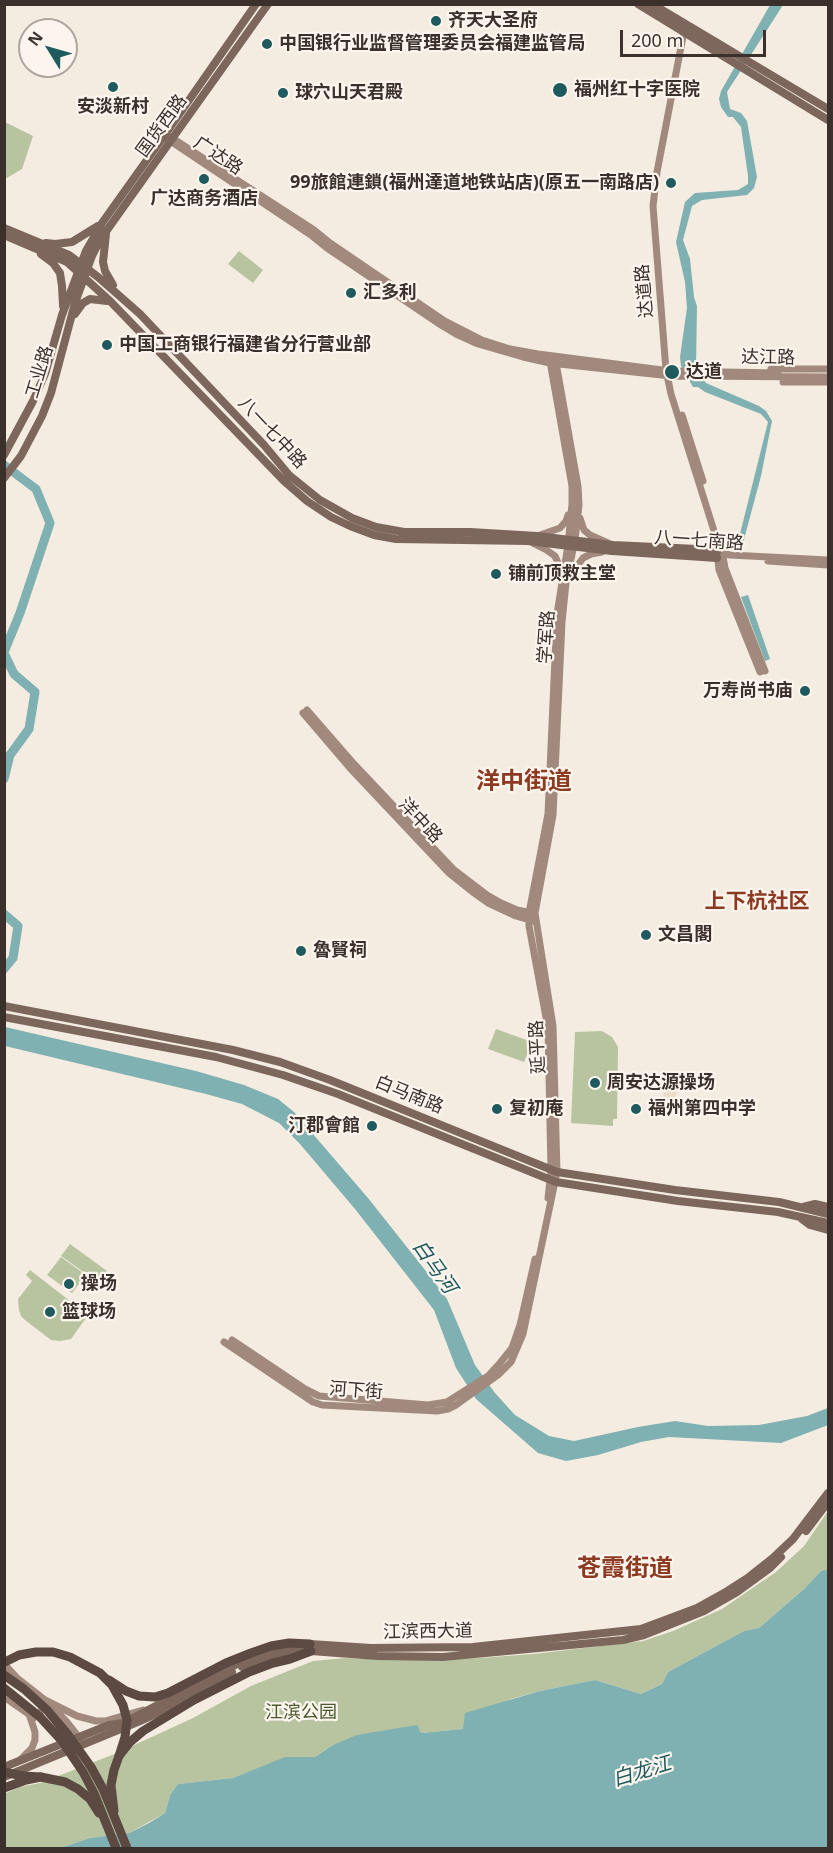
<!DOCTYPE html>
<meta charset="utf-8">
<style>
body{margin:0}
#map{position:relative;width:833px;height:1853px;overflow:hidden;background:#f4ebe1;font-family:"Noto Sans",sans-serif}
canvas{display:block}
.frame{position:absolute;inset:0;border:6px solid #3b302b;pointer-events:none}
.north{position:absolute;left:18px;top:18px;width:60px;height:60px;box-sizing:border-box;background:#fbf5ee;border:2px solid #aea6a0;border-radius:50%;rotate:307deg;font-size:16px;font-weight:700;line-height:24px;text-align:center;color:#3b302b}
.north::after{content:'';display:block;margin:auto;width:21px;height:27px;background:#1f5a5e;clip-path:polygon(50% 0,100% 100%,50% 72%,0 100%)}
.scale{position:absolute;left:620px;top:30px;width:146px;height:27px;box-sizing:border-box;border:3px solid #3b302b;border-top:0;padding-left:8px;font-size:18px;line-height:21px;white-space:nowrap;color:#3b302b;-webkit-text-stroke:4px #fbf5ee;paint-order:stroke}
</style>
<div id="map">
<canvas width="833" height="1853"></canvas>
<div class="frame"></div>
<div class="north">N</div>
<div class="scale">200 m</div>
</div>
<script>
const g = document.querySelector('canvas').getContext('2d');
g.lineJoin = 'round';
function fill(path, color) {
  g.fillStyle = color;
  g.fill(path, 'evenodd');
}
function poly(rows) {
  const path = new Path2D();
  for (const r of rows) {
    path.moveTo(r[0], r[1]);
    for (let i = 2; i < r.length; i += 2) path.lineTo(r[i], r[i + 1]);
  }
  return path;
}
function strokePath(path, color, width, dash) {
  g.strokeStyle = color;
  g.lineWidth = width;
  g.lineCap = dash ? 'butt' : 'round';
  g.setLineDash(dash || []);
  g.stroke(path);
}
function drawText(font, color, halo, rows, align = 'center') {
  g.font = font + ' "Noto Sans","Noto Sans SC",sans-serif';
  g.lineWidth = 4.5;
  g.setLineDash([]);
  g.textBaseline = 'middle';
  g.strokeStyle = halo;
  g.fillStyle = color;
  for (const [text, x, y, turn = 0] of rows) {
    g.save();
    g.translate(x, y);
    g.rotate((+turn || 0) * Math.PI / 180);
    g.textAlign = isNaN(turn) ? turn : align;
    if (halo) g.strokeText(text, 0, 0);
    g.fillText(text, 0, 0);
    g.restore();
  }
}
fill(poly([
 [5,122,33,136,22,169,5,179],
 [239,251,263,270,253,283,228,264],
 [496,1029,532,1042,524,1062,488,1049],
 [602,1031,612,1037,618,1047,617,1119,613,1119,613,1126,571,1123,575,1032],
 [70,1244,107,1271,99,1283,61,1256],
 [61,1257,86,1275,72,1293,47,1275],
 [30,1270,88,1315,71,1339,60,1341,51,1340,25,1320,21,1316,19,1310,18,1299,32,1281,26,1275],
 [828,1511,828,1569,821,1571,804,1589,759,1628,744,1631,668,1672,662,1684,641,1694,595,1680,540,1691,511,1699,463,1729,421,1733,333,1745,315,1757,285,1758,233,1778,178,1784,170,1795,165,1813,129,1833,90,1838,60,1848,5,1848,4,1794,20,1787,40,1783,117,1753,193,1718,251,1686,313,1661,345,1658,403,1660,480,1658,533,1654,643,1641,673,1631,722,1609,776,1572,804,1546]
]), '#b8c4a0');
fill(poly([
 [671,1075,682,1079,671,1107,660,1103]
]), '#ecdcc8');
fill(poly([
 [770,5,783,5,727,92,730,109,741,113,747,121,757,177,754,188,747,195,702,200,692,206,683,240,690,259,694,297,697,306,696,367,706,383,759,406,766,411,772,421,761,476,743,543,738,542,768,422,761,414,705,392,698,387,693,387,681,366,680,357,687,308,685,282,676,242,685,202,695,193,738,190,748,184,748,176,741,127,733,117,728,117,721,107,719,99,721,91],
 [748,595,770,659,765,661,741,597],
 [5,1027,196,1071,244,1085,278,1099,294,1112,368,1198,429,1275,447,1299,475,1365,495,1393,515,1415,549,1436,574,1441,638,1427,675,1421,708,1426,759,1425,807,1416,828,1408,828,1425,781,1443,669,1437,641,1442,598,1455,566,1461,538,1453,476,1399,456,1368,434,1310,355,1209,300,1144,279,1123,242,1104,206,1094,5,1046],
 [828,1569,828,1848,60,1848,90,1838,129,1833,149,1823,165,1813,170,1795,178,1784,233,1778,285,1757,315,1757,333,1745,357,1735,417,1725,421,1733,463,1729,465,1713,540,1691,595,1680,641,1694,662,1684,668,1672,744,1631,759,1628,804,1589,821,1571]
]), '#7fb0b2');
strokePath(poly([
 [4,465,36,489,50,523,20,613,4,652],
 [4,653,14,674,35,692,29,729,10,755,4,779],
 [4,914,18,926,13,958,4,969]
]), '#7fb0b2', 9);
strokePath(poly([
 [685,26,657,172,653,206,666,370,671,394,715,534,719,570,760,672],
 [169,137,172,138,314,230,330,243,443,320,482,340,510,349,538,354,670,371,778,373],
 [166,138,311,235,327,248,441,325,456,334,478,344,523,357,550,363,671,376,828,377],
 [771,369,828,369],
 [783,382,828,382],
 [682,415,703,481],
 [580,518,584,530,590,535,608,543],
 [540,535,560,528,566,521,568,515],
 [533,543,545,549,555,556,562,572],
 [721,544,725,568,765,671],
 [717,552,730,555,828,560],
 [768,561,828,565],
 [570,576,583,558,591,554,602,552],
 [307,710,354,764,453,869,487,895,501,903,517,910,532,913],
 [303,713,350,768,449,873,474,893,488,903,516,916,533,921],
 [548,1198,551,1170,548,1028,529,926,529,913,548,814,557,614,568,545,572,504,572,486,549,356],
 [232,1340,305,1389,319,1396,428,1405,447,1402,488,1376,500,1363,512,1348,520,1325,535,1259],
 [224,1342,313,1402,322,1405,437,1411,448,1409,456,1405,498,1375,511,1362,523,1334,557,1172,553,1026,535,913,553,815,562,622,566,583,575,540,579,505,578,486,555,357],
 [4,1664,17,1678,45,1700,66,1721,81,1740],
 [4,1697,34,1718],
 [21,1759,32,1748,35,1740,35,1732,30,1717,36,1716,41,1711,45,1706,45,1700,77,1716,96,1721,105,1721,143,1710]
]), '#a18a7d', 7);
strokePath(poly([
 [638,4,828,120],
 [652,4,828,109],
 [4,228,69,255,98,277,140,314,264,445,289,475,320,500,352,518,376,527,404,532,470,532,537,536,613,545,697,549,717,552],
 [106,234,103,262,105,271,113,285],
 [4,235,67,262,110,301,284,481,307,501,331,517,350,526,374,535,396,539,528,541,612,551,717,558],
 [46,243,55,244,72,242,98,226],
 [41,254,53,263,60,273,62,286,63,306],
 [75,314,83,303,90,299,107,301],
 [4,455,33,401,45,374,62,315,86,251,102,223,164,136,256,4],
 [4,478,21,456,42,416,51,393,75,303,92,256,100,240,268,4],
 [4,1006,233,1050,280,1062,330,1080,557,1172,675,1190,779,1202,828,1214],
 [4,1017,216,1057,283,1075,338,1094,556,1182,678,1201,778,1212,828,1223],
 [803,1207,815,1204,828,1207],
 [802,1219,810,1225,828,1230],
 [806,1531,828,1502],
 [242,1667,272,1657,311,1651,377,1656,443,1657,623,1640,644,1635,704,1611,737,1592,770,1568,781,1557],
 [4,1767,109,1725,123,1723,227,1669,250,1658,272,1651,310,1644,371,1648,473,1647,641,1629,697,1608,724,1593,749,1577,773,1558,793,1539,828,1493],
 [4,1777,140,1721,164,1710,232,1672]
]), '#7d675c', 8);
strokePath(poly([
 [109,1680,126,1691,139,1696,155,1697,168,1693,226,1663,251,1653,271,1646,289,1643,310,1644],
 [4,1788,26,1780,41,1777,65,1782,78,1789,90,1799,99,1813],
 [114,1811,111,1785,114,1770,119,1756,130,1742,143,1731,194,1700,249,1672,273,1663,290,1659,311,1651]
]), '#5c4a42', 9);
strokePath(poly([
 [5,1662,19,1655,36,1652,53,1652,70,1657,100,1673,112,1685,123,1705,127,1720,125,1737,119,1756],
 [4,1675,24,1689,47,1710,69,1736,91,1767,103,1789,127,1848],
 [4,1688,40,1717,62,1741,83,1772,94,1793,116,1848],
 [4,1772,23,1776,41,1777]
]), '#5c4a42', 9);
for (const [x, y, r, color] of [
 [436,21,6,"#1f5a5e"],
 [267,44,6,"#1f5a5e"],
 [113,87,6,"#1f5a5e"],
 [560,90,8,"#1f5a5e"],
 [283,93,6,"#1f5a5e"],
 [204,179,6,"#1f5a5e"],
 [671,183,6,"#1f5a5e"],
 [351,293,6,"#1f5a5e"],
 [107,345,6,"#1f5a5e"],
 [672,372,8,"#1f5a5e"],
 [496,574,6,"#1f5a5e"],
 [805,691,6,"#1f5a5e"],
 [646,935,6,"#1f5a5e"],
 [301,951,6,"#1f5a5e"],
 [595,1083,6,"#1f5a5e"],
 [497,1109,6,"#1f5a5e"],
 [636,1109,6,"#1f5a5e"],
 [372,1126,6,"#1f5a5e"],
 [69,1284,6,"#1f5a5e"],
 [50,1312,6,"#1f5a5e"]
]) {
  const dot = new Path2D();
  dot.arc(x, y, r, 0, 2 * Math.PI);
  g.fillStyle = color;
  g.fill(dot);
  strokePath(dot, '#fbf5ee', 2);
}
drawText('bold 18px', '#3b302b', '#fbf5ee', [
 ["齐天大圣府",448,21],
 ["中国银行业监督管理委员会福建监管局",279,44],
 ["福州红十字医院",574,90],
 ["球穴山天君殿",295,93],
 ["安淡新村",113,107,"center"],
 ["99旅館連鎖(福州達道地铁站店)(原五一南路店)",659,183,"right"],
 ["广达商务酒店",204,199,"center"],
 ["汇多利",363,293],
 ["中国工商银行福建省分行营业部",119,345],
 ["达道",686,372],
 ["铺前顶救主堂",508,574],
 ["万寿尚书庙",793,691,"right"],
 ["文昌閣",658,935],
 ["魯賢祠",313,951],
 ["周安达源操场",607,1083],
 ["复初庵",509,1109],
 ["福州第四中学",648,1109],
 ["汀郡會館",360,1126,"right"],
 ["操场",81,1284],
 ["篮球场",62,1312]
], 'left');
drawText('18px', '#3b302b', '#fbf5ee', [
 ["国货西路",162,126,-54],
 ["广达路",218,156,33],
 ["达道路",645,291,-95],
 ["达江路",768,358,1],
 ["工业路",40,372,-73],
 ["八一七中路",272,433,47],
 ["八一七南路",699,541,4],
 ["学军路",547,637,-86],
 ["洋中路",420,821,47],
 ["延平路",538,1047,-93],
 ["白马南路",409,1095,22],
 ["河下街",356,1391,4],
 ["江滨西大道",428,1632,-1]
]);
drawText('18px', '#4a5a2e', '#fbf5ee', [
 ["江滨公园",301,1713]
]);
drawText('italic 20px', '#1f5a5e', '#fbf5ee', [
 ["白马河",434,1267,55],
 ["白龙江",642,1772,-17]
]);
drawText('bold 21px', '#8c3b22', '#fbf5ee', [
 ["上下杭社区",757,902]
]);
drawText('bold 24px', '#8c3b22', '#fbf5ee', [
 ["洋中街道",524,782],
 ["苍霞街道",625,1569]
]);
</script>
